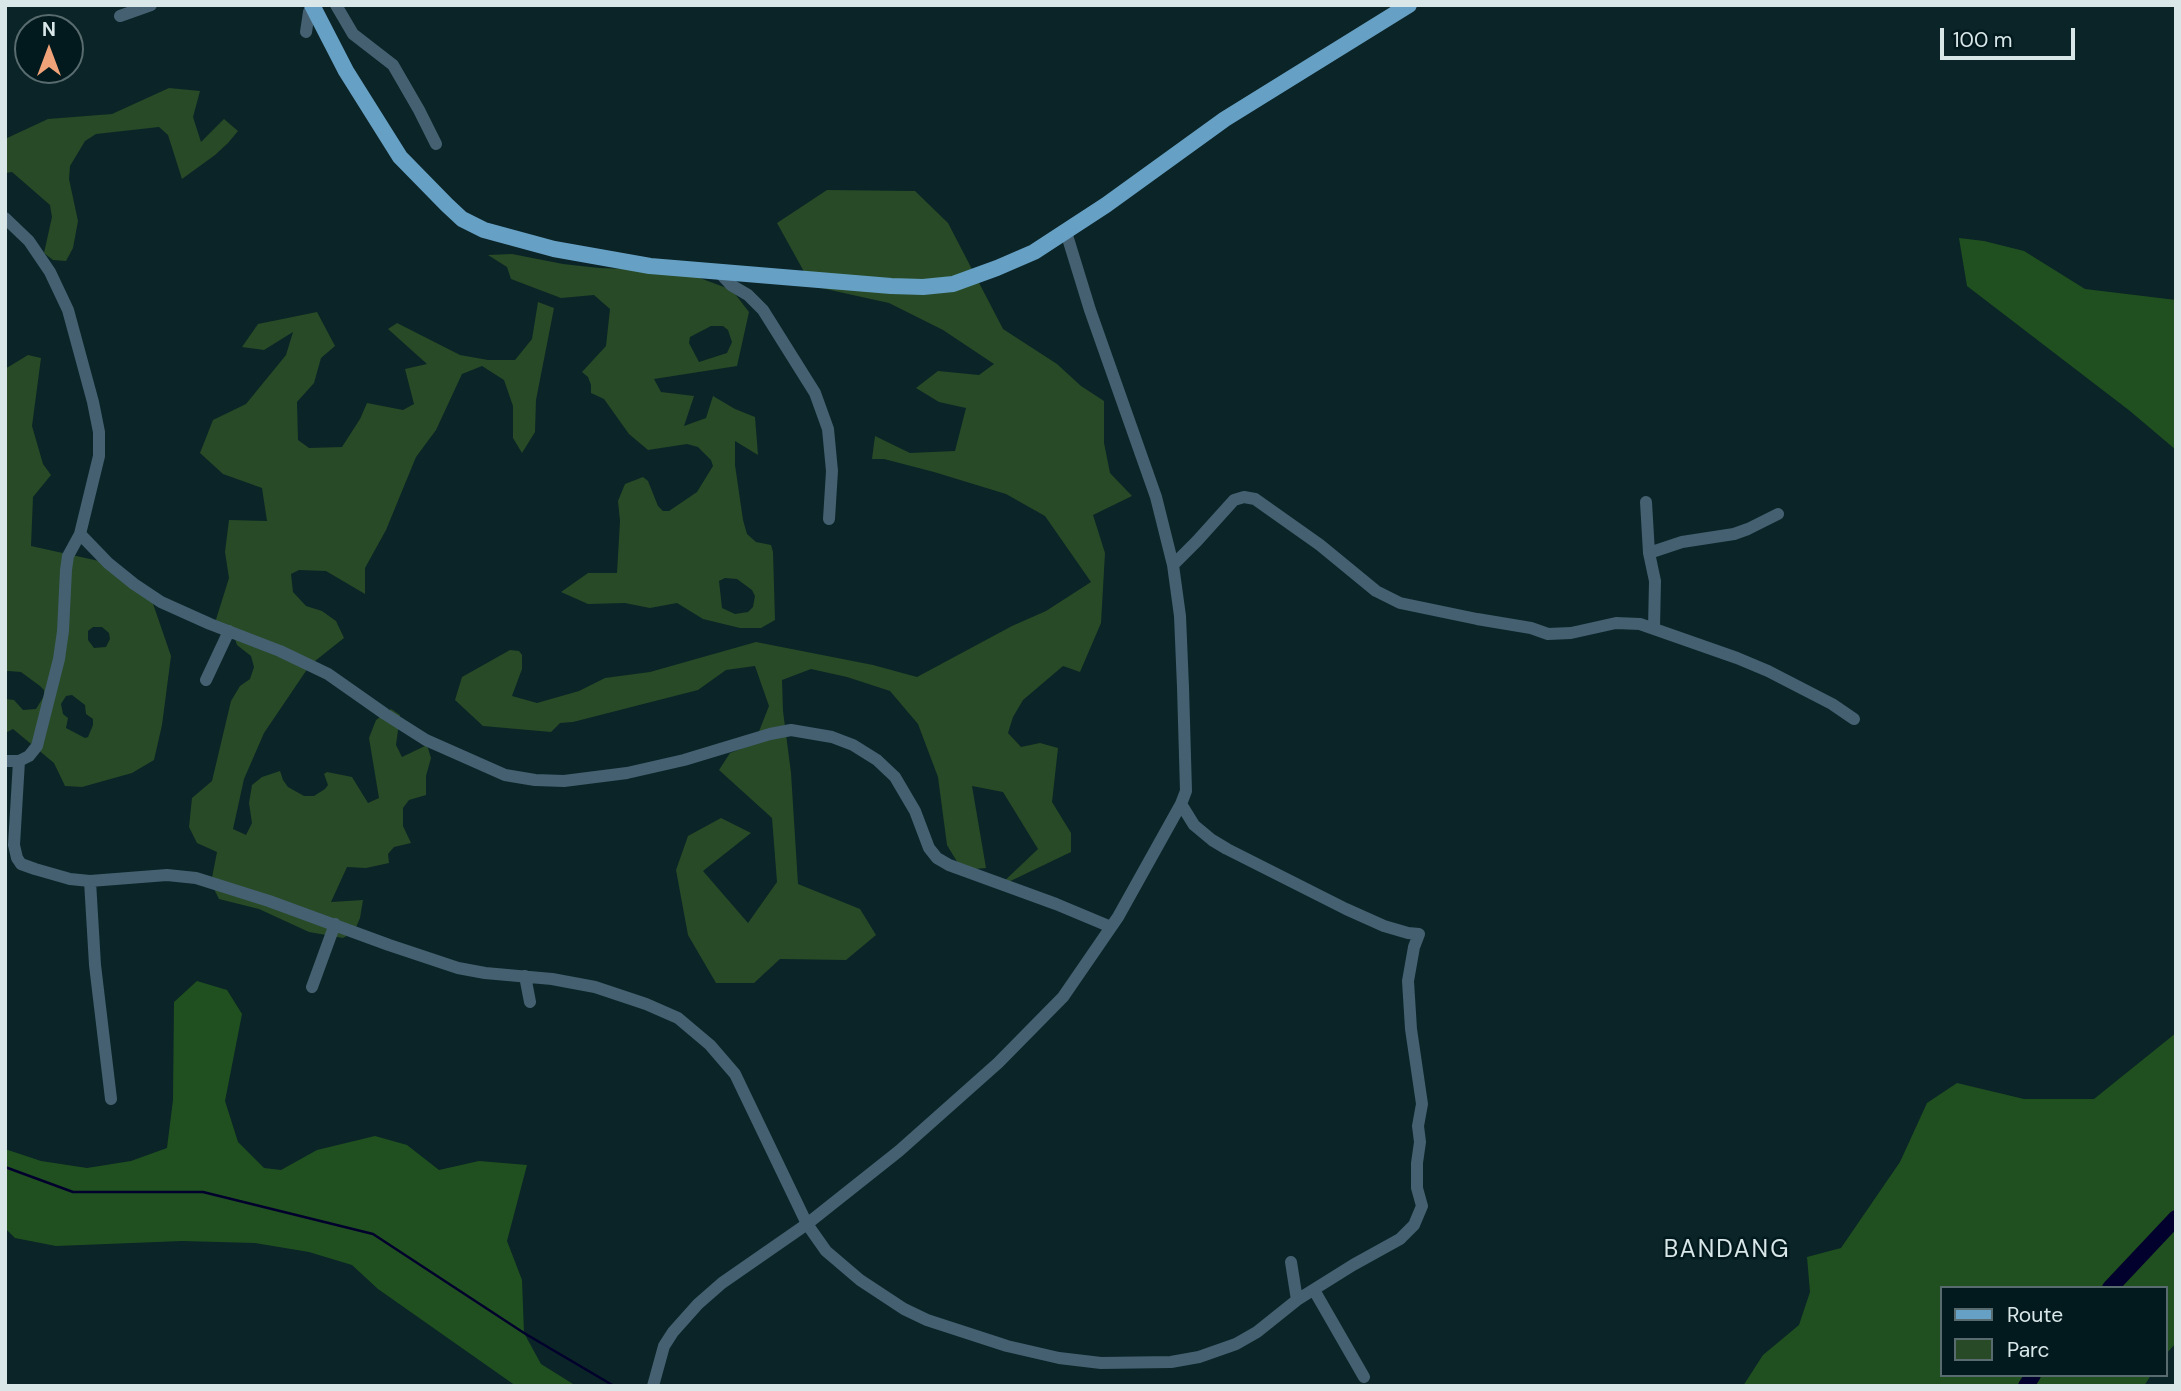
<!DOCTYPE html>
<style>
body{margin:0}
#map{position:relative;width:2181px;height:1391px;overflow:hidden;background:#0b2427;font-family:"DM Sans",sans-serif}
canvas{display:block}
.frame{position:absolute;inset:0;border:7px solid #d9e7e9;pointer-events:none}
.legend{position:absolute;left:1940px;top:1286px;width:228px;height:91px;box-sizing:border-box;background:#021a1d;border:2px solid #586c6f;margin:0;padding:9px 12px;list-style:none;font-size:21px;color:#d9e7e9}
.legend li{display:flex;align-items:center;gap:14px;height:35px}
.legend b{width:35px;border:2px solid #586c6f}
.north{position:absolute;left:14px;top:14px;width:70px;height:70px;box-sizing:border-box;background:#021a1d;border:2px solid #586c6f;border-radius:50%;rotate:0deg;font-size:19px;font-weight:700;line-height:28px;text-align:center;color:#d9e7e9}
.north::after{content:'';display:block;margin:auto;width:24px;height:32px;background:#f0a378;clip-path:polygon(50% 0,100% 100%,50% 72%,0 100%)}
.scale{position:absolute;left:1940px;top:28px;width:135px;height:32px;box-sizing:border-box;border:4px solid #d9e7e9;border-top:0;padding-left:9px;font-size:21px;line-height:24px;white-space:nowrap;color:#d9e7e9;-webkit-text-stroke:5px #021a1d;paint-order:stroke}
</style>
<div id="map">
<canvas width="2181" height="1391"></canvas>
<div class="frame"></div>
<ul class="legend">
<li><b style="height:9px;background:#66a0c4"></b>Route</li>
<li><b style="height:19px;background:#284a26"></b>Parc</li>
</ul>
<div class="north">N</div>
<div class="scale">100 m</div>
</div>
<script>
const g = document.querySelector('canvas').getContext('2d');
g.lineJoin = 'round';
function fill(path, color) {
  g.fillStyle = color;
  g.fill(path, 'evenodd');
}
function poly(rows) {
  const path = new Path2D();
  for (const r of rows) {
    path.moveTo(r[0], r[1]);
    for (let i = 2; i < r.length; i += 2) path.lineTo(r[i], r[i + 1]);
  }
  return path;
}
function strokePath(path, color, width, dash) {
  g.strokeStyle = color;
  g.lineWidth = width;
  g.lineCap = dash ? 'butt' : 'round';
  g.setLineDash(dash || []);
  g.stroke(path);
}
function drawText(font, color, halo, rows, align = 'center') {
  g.font = font + ' "DM Sans",sans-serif';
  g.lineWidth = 5;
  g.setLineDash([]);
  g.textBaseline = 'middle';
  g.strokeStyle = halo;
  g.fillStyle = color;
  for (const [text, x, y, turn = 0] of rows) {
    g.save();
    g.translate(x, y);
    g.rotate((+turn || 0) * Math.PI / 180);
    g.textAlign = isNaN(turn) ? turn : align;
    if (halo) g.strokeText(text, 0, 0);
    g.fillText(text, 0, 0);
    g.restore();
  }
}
fill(poly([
 [169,88,200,91,193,117,201,142,224,119,238,131,228,143,215,155,182,179,168,135,159,127,96,134,85,141,70,166,69,179,78,221,73,248,66,261,53,260,44,253,52,217,50,205,12,172,5,173,5,139,48,119,112,114],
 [827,190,915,191,948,223,1003,329,1057,364,1081,386,1104,401,1104,443,1110,473,1132,496,1093,515,1105,553,1101,623,1080,672,1063,666,1023,700,1013,717,1008,733,1021,747,1040,743,1058,748,1052,802,1071,833,1071,852,998,887,1038,849,1003,792,972,786,986,868,962,870,947,845,938,777,918,724,890,691,847,677,811,669,782,680,783,711,791,773,798,884,860,909,876,935,846,960,780,959,754,983,716,983,688,935,676,870,688,836,721,818,751,833,703,871,748,923,777,882,772,818,719,770,730,753,754,744,769,706,755,666,726,670,698,690,573,722,560,723,551,732,483,726,455,700,462,677,510,650,519,651,522,655,522,669,512,696,537,703,579,691,605,678,650,672,756,642,873,665,917,677,1012,626,1046,611,1091,582,1045,516,1006,494,934,472,884,459,872,459,875,436,910,453,955,451,966,408,939,402,916,388,938,371,979,375,994,364,943,330,889,303,812,286,777,223],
 [512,254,563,264,599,268,681,271,732,290,749,312,737,366,654,379,661,392,694,396,684,426,706,418,713,396,735,409,755,417,758,455,735,441,735,465,743,520,747,534,756,542,771,545,773,552,775,620,761,628,740,628,703,619,677,603,650,608,625,603,588,604,561,592,588,573,617,573,620,521,618,501,625,484,643,477,648,481,658,506,663,511,669,511,697,492,713,466,711,460,698,447,687,444,648,450,629,434,604,399,591,393,591,385,588,377,582,372,606,346,610,309,594,295,561,298,511,279,507,267,488,255],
 [711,326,723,326,728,330,732,342,727,353,699,362,689,343,690,337],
 [725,578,737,579,752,590,755,596,753,607,748,612,735,614,722,608,719,581],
 [538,302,554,308,536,400,535,432,522,453,513,438,513,406,504,380,482,366,462,374,436,430,416,457,386,530,365,568,365,594,326,571,299,570,291,574,293,592,306,606,322,611,336,621,344,638,310,665,264,733,244,779,233,829,246,835,252,823,249,803,252,785,262,777,280,771,283,780,288,787,304,796,314,796,325,789,328,785,324,774,327,772,352,777,368,803,379,798,369,738,376,720,391,709,400,715,396,745,402,757,427,745,431,758,426,776,426,795,409,800,403,808,403,826,411,843,394,847,388,854,389,863,366,868,347,867,331,902,363,900,360,918,354,932,343,938,309,932,259,909,219,899,211,883,217,852,197,843,189,827,192,798,212,781,231,701,240,686,250,679,254,667,251,656,237,645,233,633,214,626,229,578,225,552,229,520,267,521,262,488,223,474,200,453,213,420,246,404,286,355,293,332,264,350,242,347,258,324,317,312,335,346,321,358,314,383,297,402,298,440,309,448,342,447,360,419,367,403,403,410,414,404,405,369,427,364,388,329,397,323,460,355,488,360,515,360,532,339],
 [28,355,41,358,32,426,43,464,51,475,33,497,31,546,108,563,150,595,171,656,162,725,154,760,132,773,82,787,65,786,54,763,13,729,5,733,5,699,14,700,23,710,36,709,44,696,44,690,40,686,21,672,8,671,5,672,5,369],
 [93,627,102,627,109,633,110,639,106,647,94,648,88,640,88,631],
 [72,695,85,705,86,714,93,719,93,725,88,737,85,738,66,728,68,718,63,714,61,704,66,696]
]), '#284a26');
fill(poly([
 [1959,238,1984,241,2024,251,2085,289,2176,300,2176,450,2130,411,1967,286],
 [197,981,227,990,242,1014,225,1101,238,1142,264,1168,281,1170,317,1150,375,1136,407,1145,439,1170,479,1161,527,1165,507,1241,522,1280,524,1333,541,1364,573,1384,579,1386,516,1386,378,1289,352,1265,309,1252,255,1243,182,1241,56,1246,15,1238,5,1228,5,1149,41,1161,87,1168,131,1161,167,1148,173,1100,174,1002],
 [2176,1033,2176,1343,2165,1355,2165,1288,1941,1288,1941,1375,2151,1375,2144,1386,1743,1386,1763,1355,1799,1325,1810,1292,1807,1257,1841,1248,1900,1162,1927,1103,1957,1083,2024,1099,2094,1099]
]), '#20501f');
strokePath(poly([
 [5,1167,73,1192,203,1192,373,1234,524,1333,614,1386]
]), '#02002c', 2.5);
strokePath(poly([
 [2110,1288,2176,1218],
 [2026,1386,2033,1375]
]), '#02002c', 16);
strokePath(poly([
 [336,5,353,34,393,65,419,110,436,144],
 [120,16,151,5],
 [306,32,309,12,314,10],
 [5,218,29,241,50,272,68,310,93,402,99,432,99,456,80,534,68,556,66,570,63,631,59,659,37,746,29,756,19,761,5,761],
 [717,270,731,285,748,295,763,310,815,393,828,429,832,471,829,519],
 [1646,502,1649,553,1655,581,1654,628],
 [80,534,108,563,134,584,161,602,210,624,280,651,328,674,385,714,426,740,505,775,535,780,564,781,627,773,684,760,770,734,791,730,832,737,853,745,877,760,895,777,915,811,929,848,937,858,949,865,1056,904,1111,927],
 [1649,553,1682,542,1734,534,1748,529,1778,514],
 [1173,565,1197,541,1234,500,1244,497,1255,499,1320,545,1376,591,1400,603,1477,619,1531,628,1548,634,1571,633,1616,623,1640,624,1737,658,1768,671,1832,704,1854,719],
 [206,680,229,631],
 [19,761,14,845,17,858,21,864,35,869,70,879,90,881,95,965,111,1099],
 [90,881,167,875,196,878,269,901,389,945,458,968,485,973,552,979,595,987,646,1004,678,1018,710,1045,735,1074,807,1224,826,1251,860,1280,904,1309,927,1320,1007,1346,1059,1358,1101,1363,1171,1362,1199,1357,1236,1344,1257,1332,1297,1300,1353,1265,1400,1239,1414,1225,1422,1206,1417,1188,1417,1163,1420,1142,1418,1126,1422,1104,1411,1029,1408,981,1414,947,1419,934,1408,933,1384,926,1346,909,1227,849,1212,840,1194,825,1181,804],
 [525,976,530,1002],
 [312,987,335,924],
 [1291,1262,1297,1300],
 [1314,1290,1364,1377],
 [653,1386,664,1346,673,1332,698,1304,722,1283,807,1224,899,1151,998,1063,1063,997,1118,917,1181,804,1186,791,1183,687,1180,616,1173,565,1156,497,1090,310,1066,232]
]), '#446071', 12);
strokePath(poly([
 [312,5,346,71,400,157,447,205,462,219,484,230,554,249,650,266,891,286,923,287,953,284,997,268,1034,252,1106,205,1225,119,1409,5]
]), '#66a0c4', 16);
g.letterSpacing = '2px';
drawText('24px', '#d9e7e9', '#021a1d', [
 ["BANDANG",1727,1251]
]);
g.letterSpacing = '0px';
</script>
